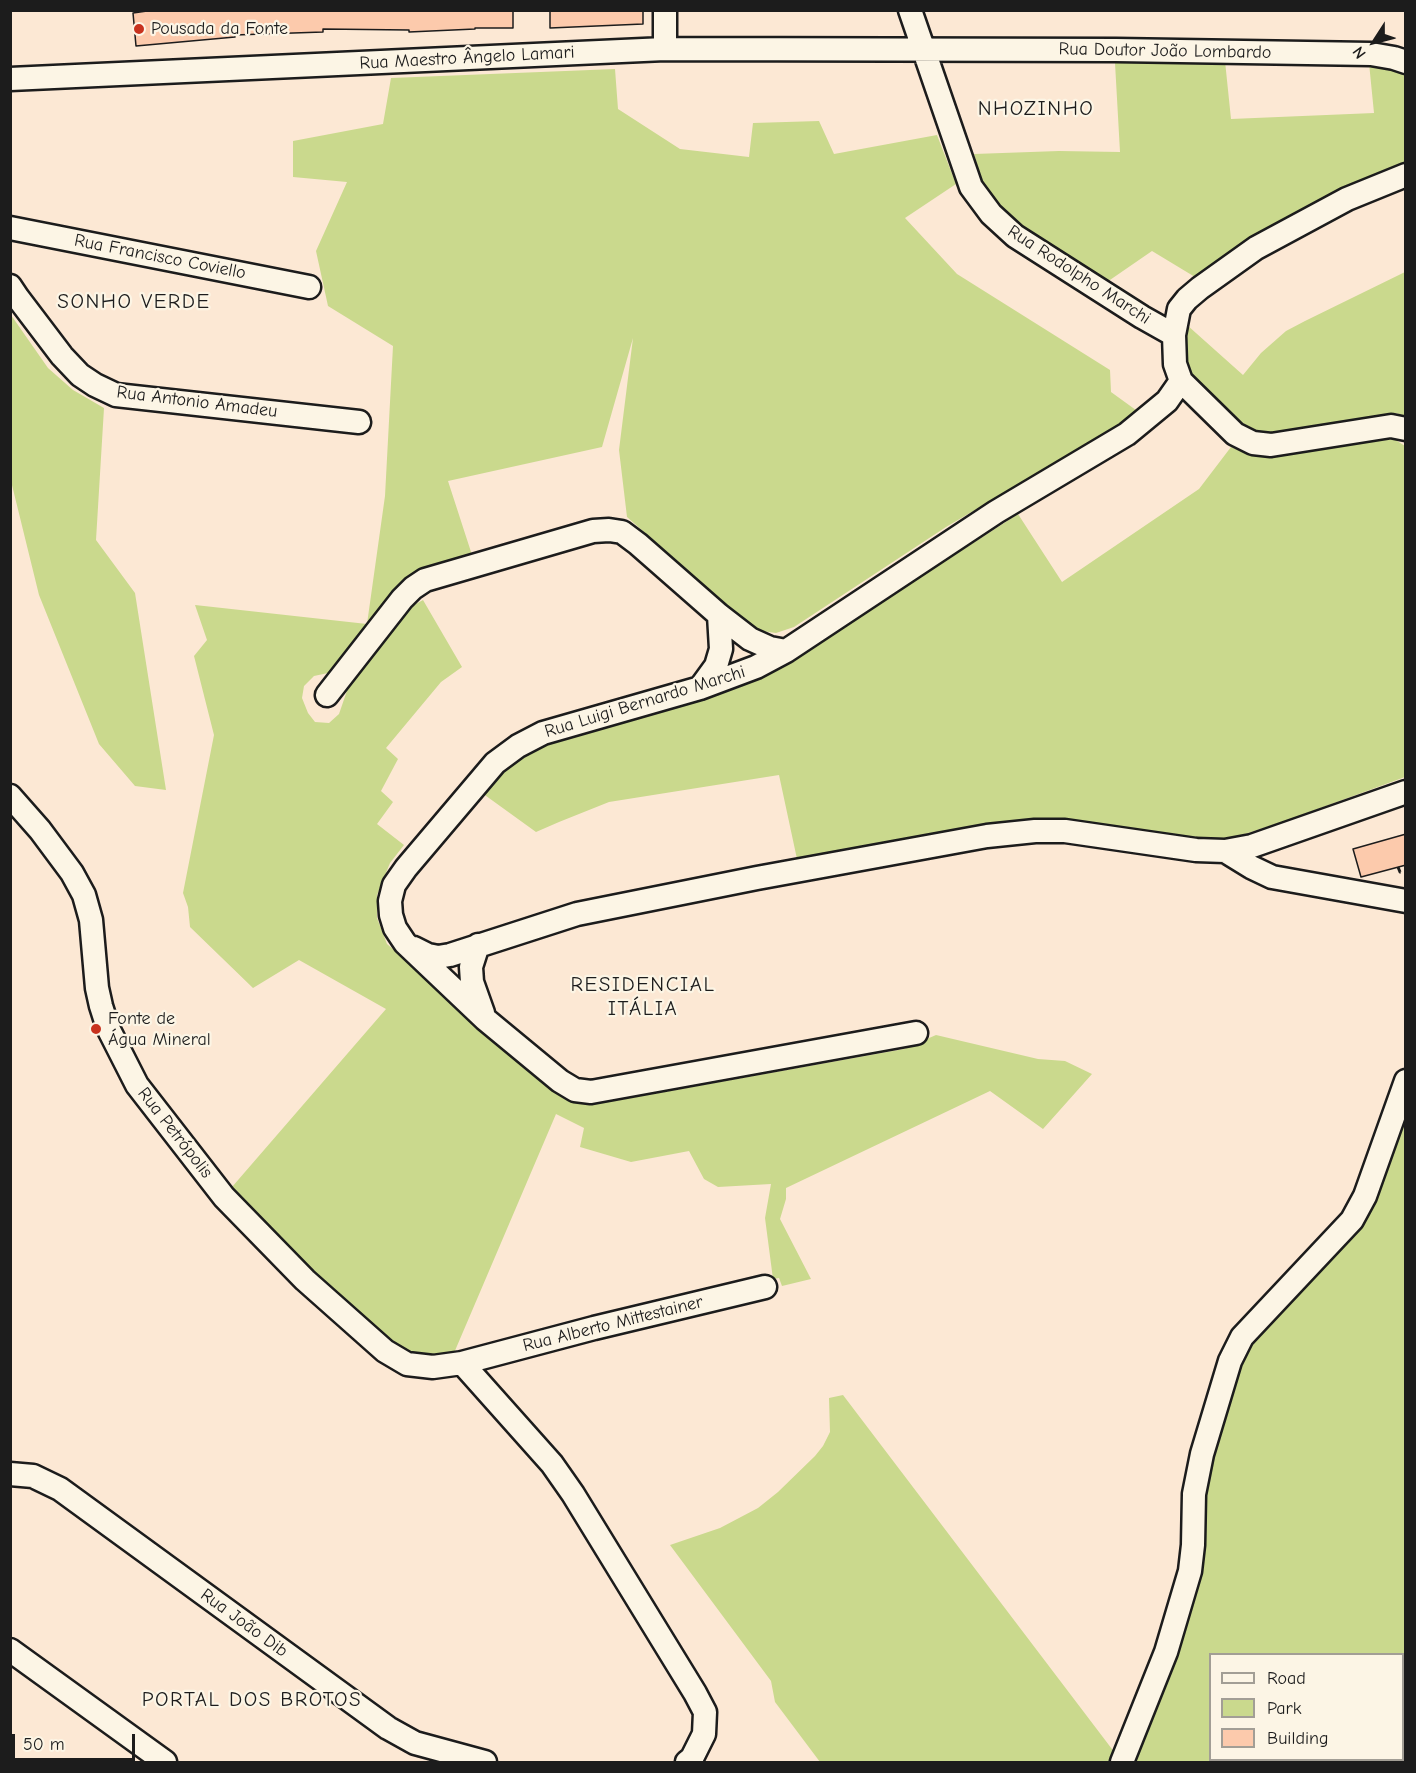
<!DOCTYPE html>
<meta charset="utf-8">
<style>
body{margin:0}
#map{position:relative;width:1416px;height:1773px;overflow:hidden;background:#fce8d4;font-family:"Comic Neue",sans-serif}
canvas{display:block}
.frame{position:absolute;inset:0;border:12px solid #1c1c1c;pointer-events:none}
.legend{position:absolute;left:1209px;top:1653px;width:195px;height:108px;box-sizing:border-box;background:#fcf5e5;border:2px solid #a29e95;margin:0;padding:8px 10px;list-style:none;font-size:18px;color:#1c1c1c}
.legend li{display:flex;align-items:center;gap:12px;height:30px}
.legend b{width:30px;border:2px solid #a29e95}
.north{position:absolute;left:1344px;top:12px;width:60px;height:60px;-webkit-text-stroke:4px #fcf5e5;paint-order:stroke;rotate:234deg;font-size:16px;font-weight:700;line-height:24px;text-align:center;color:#1c1c1c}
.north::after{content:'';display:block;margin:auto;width:21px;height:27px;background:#1c1c1c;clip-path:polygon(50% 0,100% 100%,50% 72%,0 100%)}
.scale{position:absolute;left:12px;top:1734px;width:123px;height:27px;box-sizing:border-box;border:3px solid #1c1c1c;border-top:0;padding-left:8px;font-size:18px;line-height:21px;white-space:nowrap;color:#1c1c1c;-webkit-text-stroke:4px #fcf5e5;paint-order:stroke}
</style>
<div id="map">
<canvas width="1416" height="1773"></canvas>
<div class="frame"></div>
<ul class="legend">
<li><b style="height:8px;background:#fcf5e5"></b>Road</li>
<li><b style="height:16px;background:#cad98d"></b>Park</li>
<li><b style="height:16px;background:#fccaac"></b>Building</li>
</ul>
<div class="north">N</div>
<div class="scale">50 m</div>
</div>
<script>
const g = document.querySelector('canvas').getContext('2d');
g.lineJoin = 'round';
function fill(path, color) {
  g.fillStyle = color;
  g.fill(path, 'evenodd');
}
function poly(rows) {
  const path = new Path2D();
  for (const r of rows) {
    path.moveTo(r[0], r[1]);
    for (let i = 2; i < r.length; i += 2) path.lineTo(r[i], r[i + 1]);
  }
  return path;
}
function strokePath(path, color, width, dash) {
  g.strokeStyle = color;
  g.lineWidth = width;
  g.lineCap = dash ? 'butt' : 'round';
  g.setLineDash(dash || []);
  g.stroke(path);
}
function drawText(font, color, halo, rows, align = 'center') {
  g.font = font + ' "Comic Neue",sans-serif';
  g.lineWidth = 4.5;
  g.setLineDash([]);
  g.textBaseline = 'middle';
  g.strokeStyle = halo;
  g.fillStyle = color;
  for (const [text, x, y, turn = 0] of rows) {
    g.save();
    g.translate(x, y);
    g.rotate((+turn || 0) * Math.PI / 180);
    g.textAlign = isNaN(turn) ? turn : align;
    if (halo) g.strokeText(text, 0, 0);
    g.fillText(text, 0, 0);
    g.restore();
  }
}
fill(poly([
 [1225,61,1231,119,1374,113,1369,63,1405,69,1405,166,1324,200,1253,236,1195,277,1152,251,1107,282,1010,218,993,201,982,181,974,154,1059,151,1120,152,1115,63],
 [615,69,618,109,680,149,749,157,753,123,819,121,834,154,937,135,956,184,905,218,957,274,1110,370,1111,392,1140,413,946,527,794,627,776,633,755,630,627,517,619,450,633,338,602,447,448,481,472,555,402,583,367,625,338,664,328,673,314,676,304,686,302,698,308,713,315,722,329,723,339,714,350,682,405,610,423,600,462,667,441,682,386,748,398,759,381,791,393,802,377,824,404,845,390,863,377,895,377,918,387,944,564,1096,583,1102,614,1101,904,1049,936,1035,1038,1059,1065,1061,1092,1074,1043,1129,990,1091,786,1188,786,1199,780,1219,811,1279,782,1286,779,1278,773,1279,765,1218,771,1184,718,1187,704,1179,689,1151,631,1162,580,1147,584,1128,556,1114,454,1353,434,1358,413,1356,319,1283,232,1187,386,1009,299,960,253,988,190,927,188,907,183,893,214,735,194,656,207,640,195,605,367,624,385,496,393,346,328,306,316,251,347,182,293,177,293,141,383,124,391,78],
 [1405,272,1405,416,1396,413,1261,435,1251,431,1191,373,1187,365,1187,325,1243,375,1261,353,1286,331,1305,321],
 [11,315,48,368,73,390,104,408,96,540,135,593,166,790,135,786,99,744,39,595,11,481],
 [1394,439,1405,446,1405,777,1285,821,1226,840,1194,842,1062,819,1022,822,797,859,779,775,609,802,559,822,536,832,482,793,500,768,531,748,738,688,777,670,1018,514,1062,582,1199,489,1231,447,1253,456],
 [1405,1098,1405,1762,1127,1762,1200,1493,1233,1362,1356,1221],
 [1210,1654,1402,1654,1402,1760,1210,1760],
 [843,1395,1118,1757,1116,1762,820,1762,775,1702,771,1681,670,1545,720,1528,758,1508,778,1492,815,1456,823,1446,830,1432,829,1398]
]), '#cad98d');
const building = poly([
 [154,10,513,10,513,28,475,28,475,29,409,32,409,30,323,29,323,32,234,35,235,37,136,46,133,13,154,10],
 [550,10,643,10,643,24,550,28,550,10],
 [1406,834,1406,865,1361,877,1353,849,1406,834]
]);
fill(building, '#fccaac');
strokePath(building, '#1c1c1c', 1.5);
const minor = poly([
 [910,10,971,187,991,214,1015,236,1142,317,1174,335],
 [665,49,665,10],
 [10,79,665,49,1116,50,1371,54,1394,58,1406,62],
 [1406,175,1347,199,1256,248,1200,288,1187,299,1179,309,1174,335,1175,364,1181,381,1235,434,1253,443,1271,445,1391,426,1406,429],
 [10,228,309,287],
 [10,286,18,298,62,356,80,375,95,385,116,395,359,422],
 [700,688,716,666,721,649,719,615],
 [327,695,402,599,413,588,425,580,593,531,609,530,622,532,638,544,719,615,750,639,770,648,786,651],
 [10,796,40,830,72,873,84,895,91,920,97,988,101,1006,108,1028,137,1085,224,1197,305,1280,385,1351,407,1364,433,1367,462,1363,594,1328,765,1287],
 [1225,851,1251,867,1272,877,1406,901],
 [478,945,471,967,472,982,483,1013],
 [414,948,428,955,438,957,450,955,577,914,757,878,987,836,1035,831,1065,831,1196,850,1225,851,1252,846,1406,792],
 [916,1033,591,1092,575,1090,560,1081,485,1019,405,943,395,928,391,915,390,901,394,885,406,868,495,763,518,746,543,733,700,688,756,667,786,651,996,512,1127,434,1167,401,1181,381],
 [462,1363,552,1464,573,1494,695,1693,705,1712,704,1734,692,1758,687,1762],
 [10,1474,33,1476,60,1489,388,1728,415,1743,485,1762],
 [10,1650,165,1762],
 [1122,1762,1166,1652,1190,1571,1193,1545,1194,1494,1202,1454,1230,1361,1242,1337,1352,1220,1365,1196,1406,1081]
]);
strokePath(minor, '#1c1c1c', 27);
strokePath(poly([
 [1398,867,1400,872,1406,871]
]), '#1c1c1c', 3, [6, 4.5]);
strokePath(minor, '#fcf5e5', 22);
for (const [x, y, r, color] of [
 [139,29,6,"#c8321e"],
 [96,1029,6,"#c8321e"]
]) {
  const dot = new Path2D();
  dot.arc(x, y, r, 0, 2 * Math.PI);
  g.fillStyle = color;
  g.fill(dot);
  strokePath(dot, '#fcf5e5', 2);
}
drawText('18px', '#1c1c1c', '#fcf5e5', [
 ["Pousada da Fonte",151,29],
 ["Fonte de",108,1019],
 ["Água Mineral",108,1040]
], 'left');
drawText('18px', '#1c1c1c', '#fcf5e5', [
 ["Rua Doutor João Lombardo",1165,51,1],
 ["Rua Maestro Ângelo Lamari",467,58,-3],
 ["Rua Francisco Coviello",160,257,11],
 ["Rua Rodolpho Marchi",1079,275,33],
 ["Rua Antonio Amadeu",197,402,7],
 ["Rua Luigi Bernardo Marchi",645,702,-17],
 ["Rua Petrópolis",175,1133,52],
 ["Rua Alberto Mittestainer",613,1324,-14],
 ["Rua João Dib",244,1623,36]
]);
g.letterSpacing = '1.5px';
drawText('21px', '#1c1c1c', '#fcf5e5', [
 ["NHOZINHO",1036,109],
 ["SONHO VERDE",134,302],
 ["RESIDENCIAL",643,985],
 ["ITÁLIA",643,1009],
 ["PORTAL DOS BROTOS",252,1700]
]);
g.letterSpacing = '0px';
</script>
